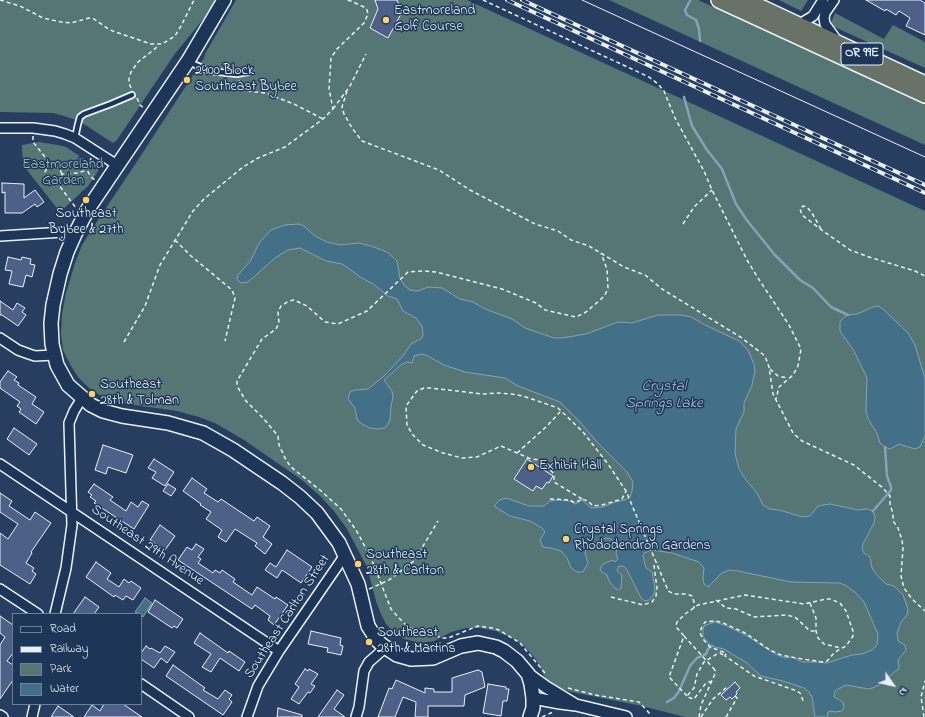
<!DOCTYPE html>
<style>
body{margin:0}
#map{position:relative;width:925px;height:717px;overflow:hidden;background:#273e61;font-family:"Indie Flower",sans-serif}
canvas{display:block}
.legend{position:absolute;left:12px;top:613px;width:130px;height:92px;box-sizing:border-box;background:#1d3557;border:1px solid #6e8097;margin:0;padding:5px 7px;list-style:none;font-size:12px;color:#e8f1f8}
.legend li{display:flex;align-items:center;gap:8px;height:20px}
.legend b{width:20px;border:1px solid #6e8097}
.north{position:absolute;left:873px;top:665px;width:40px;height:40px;-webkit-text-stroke:3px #1d3557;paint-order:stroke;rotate:124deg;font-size:11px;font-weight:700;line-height:16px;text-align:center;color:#e8f1f8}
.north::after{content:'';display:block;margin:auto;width:14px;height:18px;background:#e8f1f8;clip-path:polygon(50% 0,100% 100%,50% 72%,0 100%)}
</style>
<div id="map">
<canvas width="925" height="717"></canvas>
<ul class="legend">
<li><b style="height:5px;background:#1d3557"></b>Road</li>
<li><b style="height:5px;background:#e8f1f8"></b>Railway</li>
<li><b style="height:11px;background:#557675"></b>Park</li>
<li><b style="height:11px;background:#436f87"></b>Water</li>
</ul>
<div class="north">N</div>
</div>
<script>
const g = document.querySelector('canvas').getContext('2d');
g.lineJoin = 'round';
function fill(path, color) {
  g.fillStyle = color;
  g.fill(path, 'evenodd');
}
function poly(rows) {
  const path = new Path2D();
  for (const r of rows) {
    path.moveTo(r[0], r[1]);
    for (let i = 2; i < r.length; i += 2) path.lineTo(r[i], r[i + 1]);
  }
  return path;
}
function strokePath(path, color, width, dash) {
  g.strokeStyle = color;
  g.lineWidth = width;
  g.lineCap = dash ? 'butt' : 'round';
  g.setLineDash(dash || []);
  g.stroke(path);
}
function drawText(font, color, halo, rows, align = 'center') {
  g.font = font + ' "Indie Flower",sans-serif';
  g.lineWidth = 3;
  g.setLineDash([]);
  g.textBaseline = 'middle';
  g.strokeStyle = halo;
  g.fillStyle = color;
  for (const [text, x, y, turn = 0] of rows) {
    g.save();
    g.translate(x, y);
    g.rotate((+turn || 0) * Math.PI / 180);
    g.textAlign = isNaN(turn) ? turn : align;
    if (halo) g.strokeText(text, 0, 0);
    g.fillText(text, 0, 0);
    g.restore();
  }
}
fill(poly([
 [0,0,215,0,205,17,174,55,117,140,113,143,79,121,64,116,53,113,0,112],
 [236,0,467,0,925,211,925,717,685,717,642,706,572,692,562,689,550,682,544,676,537,661,528,650,516,640,496,631,480,628,466,628,451,632,434,641,421,643,404,639,393,632,386,624,381,614,376,601,367,567,347,529,334,511,319,495,302,480,244,440,215,423,199,417,177,411,121,403,106,399,90,389,78,377,71,366,63,350,61,334,62,314,66,293,75,263,82,245,92,229,138,160,204,58,205,54],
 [609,0,698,0,925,104,925,145],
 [779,0,808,0,801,11],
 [835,13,884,39,893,25,925,42,925,68,830,25],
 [39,142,58,145,66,147,98,168,99,170,88,186,60,212,23,165,22,145]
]), '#557675');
const water = poly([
 [299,224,304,226,315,236,327,242,340,245,359,243,371,246,387,252,397,261,400,278,404,285,410,290,418,291,428,287,442,288,460,299,473,302,485,309,512,319,525,328,554,338,562,338,586,334,618,322,632,323,658,315,681,315,691,317,705,325,739,341,748,350,754,364,755,371,752,385,744,403,744,412,736,429,735,453,739,469,746,480,757,493,763,505,770,509,779,510,803,517,810,516,818,506,830,504,858,510,867,509,873,511,875,517,874,523,863,544,862,549,864,553,870,557,872,568,876,574,886,584,894,586,903,595,908,609,907,615,901,622,897,633,898,641,905,645,906,650,898,660,899,668,897,670,879,685,872,688,869,689,846,685,838,689,835,691,834,697,843,702,844,708,842,711,835,712,830,711,828,712,827,717,815,717,812,697,809,692,804,688,783,681,761,676,746,662,737,657,724,649,715,647,709,644,703,636,703,630,704,626,712,623,715,622,727,626,747,636,775,654,785,658,792,657,802,662,818,662,827,663,852,655,862,654,872,650,877,645,878,634,864,602,855,592,845,585,839,583,791,582,738,571,729,570,722,573,708,587,704,584,703,577,704,568,699,562,672,553,652,550,644,553,643,556,646,568,652,572,655,589,654,594,649,600,645,601,641,598,627,570,623,566,619,566,618,568,617,571,622,575,621,588,618,590,615,588,609,581,607,575,601,571,600,569,603,564,613,560,615,562,618,559,616,554,617,545,611,539,605,538,587,546,585,553,588,563,583,572,577,572,571,568,567,558,561,551,551,548,543,547,540,540,545,532,542,528,530,521,510,516,494,506,500,500,506,498,529,506,544,506,550,501,560,500,569,501,576,504,582,500,591,508,603,507,615,502,625,500,630,497,632,491,633,482,627,472,597,442,580,422,560,402,518,386,505,378,465,372,444,365,428,356,422,354,414,356,412,363,407,362,402,364,384,380,392,391,393,397,391,406,390,420,388,424,385,428,377,429,370,428,360,423,357,419,355,408,348,399,350,392,355,390,368,389,384,376,403,356,411,344,422,338,423,334,422,326,416,318,403,311,397,299,388,296,373,284,360,277,347,267,342,264,326,261,300,248,288,250,275,258,248,282,242,283,239,282,237,279,238,275,251,260,259,243,271,230,285,225,299,224],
 [878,306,883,309,908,333,915,345,925,379,925,436,920,447,915,449,899,444,890,449,885,447,880,443,877,433,868,419,866,411,867,378,854,351,840,331,840,322,843,318,848,315,857,314,873,307,878,306],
 [145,598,152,603,143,617,141,614,135,612,145,598]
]);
fill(water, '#436f87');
strokePath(water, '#85a3b4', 1);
strokePath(poly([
 [690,1,685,10,687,15,696,20,699,29,700,41],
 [684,97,692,126,707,150,722,169,736,204,746,219,774,254,800,280,813,288,831,307,848,315],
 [873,511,891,490,891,487,887,476,885,447],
 [667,702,674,698,679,691,690,666,697,658,706,654,708,649,712,646]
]), '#85a3b4', 2.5);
const building = poly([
 [375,0,397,0,402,12,388,38,370,28,378,9,375,0],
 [866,0,920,0,925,3,925,35,906,26,910,18,899,11,896,15,886,9,885,11,866,0],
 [2,183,24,184,24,198,35,190,44,202,37,207,35,204,22,213,5,213,5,192,2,193,2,183],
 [8,257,21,260,22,257,31,259,30,264,35,265,32,277,26,275,23,287,9,284,12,271,5,270,8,257],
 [0,301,13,310,17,303,25,308,22,312,26,315,18,326,2,315,0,315,0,301],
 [8,371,17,377,14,380,19,383,18,385,36,397,32,404,44,412,36,424,19,412,21,409,17,406,20,402,0,388,0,382,8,371],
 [14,428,37,444,29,455,7,439,14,428],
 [103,445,133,455,126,473,108,467,106,474,95,470,103,445],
 [154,459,174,472,165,486,152,478,156,472,148,468,154,459],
 [527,459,553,476,549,483,547,482,542,489,536,486,533,491,514,479,527,459],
 [192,478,207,489,204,493,218,502,221,499,254,521,257,517,270,526,263,537,272,544,265,554,255,546,257,543,235,529,226,542,218,537,222,530,206,519,211,512,200,505,201,504,183,491,192,478],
 [94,484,113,497,110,500,126,511,131,502,138,507,142,501,149,505,134,529,94,503,96,501,90,497,92,495,88,492,94,484],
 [168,484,176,489,171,496,163,491,168,484],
 [0,493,12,501,9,506,30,520,35,512,51,523,31,552,32,553,26,563,34,568,32,571,36,574,30,584,0,565,0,533,8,539,18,524,0,512,0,493],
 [160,525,175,536,165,550,150,540,160,525],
 [196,544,204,549,198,557,201,559,198,563,213,573,215,570,220,573,222,570,235,579,233,582,252,595,257,587,275,599,276,597,288,605,274,625,268,620,270,616,255,605,252,609,178,560,187,547,192,550,196,544],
 [287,550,312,567,301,583,282,570,277,578,265,570,270,563,276,567,287,550],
 [96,562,111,573,107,579,119,587,124,579,129,583,131,581,141,588,133,600,126,596,123,600,115,595,114,597,86,577,96,562],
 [85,597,99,607,94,614,73,614,85,597],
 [155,600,183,619,177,628,174,626,172,628,148,612,155,600],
 [0,616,13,625,13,653,7,661,13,665,13,680,0,699,0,645,5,637,0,633,0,616],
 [311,631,341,638,340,645,343,646,341,655,327,652,328,648,308,644,311,631],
 [200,633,228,653,229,651,245,662,239,671,220,658,211,672,202,667,211,654,194,643,200,633],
 [146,646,150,649,151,648,160,653,165,646,175,652,167,663,161,658,154,668,141,659,141,653,146,646],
 [173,665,205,688,203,690,218,699,225,690,232,695,229,699,232,702,223,715,166,676,173,665],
 [305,669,308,671,309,669,318,674,311,684,315,686,310,693,308,692,299,704,291,699,299,687,295,684,305,669],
 [478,670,482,672,485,687,465,695,464,706,428,706,428,717,415,717,416,702,403,697,395,717,378,717,389,688,392,689,396,680,425,693,425,688,434,689,434,692,452,692,452,678,478,670],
 [735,682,740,688,736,692,737,694,732,699,730,697,726,700,721,695,735,682],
 [488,684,506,687,506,689,509,689,507,701,503,701,501,716,483,713,488,684],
 [337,690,344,695,334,709,345,717,318,717,337,690],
 [104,704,123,704,142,717,84,717,92,705,100,711,104,704],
 [58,706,74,717,51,717,58,706],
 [278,708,302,715,302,717,277,717,278,708]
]);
fill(building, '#4d6087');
strokePath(building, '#e8f1f8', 1);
const service = poly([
 [189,62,209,71,237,74,248,72],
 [75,138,78,124,80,117,84,114,111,104,132,95]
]);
const minor = poly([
 [834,0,825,13,824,18,825,24,838,42],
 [798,25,813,16,823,0],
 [0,128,33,128,55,131,65,134,75,138,117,165],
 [0,236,64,232,75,234],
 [0,338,18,350,29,354,35,356,54,355],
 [0,464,279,651],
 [0,589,38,614],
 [55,614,66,568,72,525,69,423,74,411,82,398],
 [141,684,189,717],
 [0,715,3,717],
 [32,717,35,704],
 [247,717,258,686,279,651,345,555],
 [356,717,359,707,364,671,369,662,385,648]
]);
const tertiary = poly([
 [528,674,546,687,574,704],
 [533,698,560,703,576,705,626,717]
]);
const secondary = poly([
 [224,0,188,61,88,209,75,234,67,252,60,274,53,305,51,323,52,344,57,365,68,385,76,392,91,405,103,411,122,416,168,423,203,433,233,450,282,483,300,497,317,513,339,543,358,584,368,626,377,640,382,645,397,655,411,659,433,658,461,646,478,643,496,647,504,651,517,661,528,674,531,684,533,698,533,708,530,717]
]);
const trunk = poly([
 [719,0,925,95],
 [745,0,925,84]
]);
strokePath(service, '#e8f1f8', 8);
strokePath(minor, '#e8f1f8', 12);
strokePath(tertiary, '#e8f1f8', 14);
strokePath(secondary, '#e8f1f8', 16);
strokePath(trunk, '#e8f1f8', 18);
strokePath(poly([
 [0,0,20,6,43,18,61,22,71,23,89,18,94,19,110,30,151,44,162,44,175,36,181,26,194,0],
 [483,0,649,77,658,84,664,91,675,118,704,171,712,190,747,260,758,278,789,325,801,349,798,366,793,375,779,387,776,399],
 [239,80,241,85,247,91,265,93,294,104,323,119],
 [131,88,129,83,129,78,131,72,138,62,156,48,156,44],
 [347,91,342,107,344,114,352,128,362,141,439,170,470,190,535,224,558,231,571,240,589,246,624,267,645,275,662,289,742,338,765,356,769,367,773,394,793,433,802,441,854,465,883,488,890,496,890,504,893,514,893,521,898,528,902,540,903,548,901,576,904,588,912,599,925,611],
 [137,98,140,105,144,108],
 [333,109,350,86,366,54],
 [33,136,33,142,45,157,50,166],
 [91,158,87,170,91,177,95,180],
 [62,174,59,168,53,165,47,168,45,172,47,179,51,181,56,181,61,178,62,174,78,173,87,170],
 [56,181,76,208],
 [683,224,694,207,712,190],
 [821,229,812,213,807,207,803,206,800,209,802,215,823,231,850,250,869,257,915,271,925,276],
 [175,240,191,256,232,290,235,298,225,341],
 [124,342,145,306,160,265,193,211,204,199,243,167,258,158,285,147,323,119,333,109,329,89,331,58,337,49,364,23,368,14,367,10,364,7,351,1,346,0],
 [770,369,778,376,788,378],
 [517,453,546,427,560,412],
 [550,499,570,500,575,503,582,499,588,501,593,506,602,505,622,499,626,491],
 [582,499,554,482,554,474,546,465,539,460,531,459,501,446,477,457,462,458,443,453,423,445,412,434,407,425,406,406,417,391,424,388,430,388,483,394,497,393,511,394,523,396,558,408,583,432,608,464,626,491,667,588,668,591,674,594,687,594,692,596,694,602,694,608],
 [369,589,389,580,414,561,438,521],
 [611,597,643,605,652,602,656,596,657,588,654,566,657,562],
 [716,600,726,608,736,609,754,617,786,615,795,617,810,631,816,631],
 [810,603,816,618,816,631,818,638,824,644,841,648],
 [545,673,520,643,499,630,492,628,478,626,448,638,443,638,414,630,407,626,399,618,391,609,373,563,361,539,356,530,341,509,320,490,291,467,286,460,279,445,278,436,264,419,246,401,237,386,237,381,262,339,276,329,279,323,278,312,281,306,289,301,294,300,307,306,325,322,338,324,367,311,408,272,424,271,436,272,502,289,536,303,545,310,576,317,586,312,600,300,605,295,608,288,607,269,601,253],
 [712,681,706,683,694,699,690,698,687,696,694,688,697,674,704,662,717,654,720,653,725,656],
 [568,688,595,695,639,702,651,715],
 [687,696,669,677,684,636,677,628,676,625,677,622,685,614,698,605,745,595,804,604,826,599,830,599,840,603,846,611,853,631,853,636,846,646,835,652,827,661,823,662,796,658,781,655,770,650,745,633,721,622,714,621,705,622,701,629,700,633,703,639,710,647,726,653,725,656,754,676,797,691,800,693,804,703],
 [542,717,553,712],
 [699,717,701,705,715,674,715,670],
 [701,717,713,699,727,687,728,688],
 [726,717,737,698,735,696],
 [924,717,921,697,925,681]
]), '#e8f1f8', 1.5, [4, 3]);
strokePath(service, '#1d3557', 4.5);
strokePath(minor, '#1d3557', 9);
strokePath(tertiary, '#1d3557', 11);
strokePath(secondary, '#1d3557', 13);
strokePath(trunk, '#697266', 15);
strokePath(poly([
 [582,0,925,157]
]), '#e8f1f8', 1);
const rail = poly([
 [507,0,925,193],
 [522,0,925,185]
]);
strokePath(rail, '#e8f1f8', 4);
strokePath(rail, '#1d3557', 2.5, [8]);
strokePath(poly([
 [684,636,715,670]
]), '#e8f1f8', 1.5, [4, 3]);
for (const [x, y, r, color] of [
 [386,20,4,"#ffd166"],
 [187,80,4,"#ffd166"],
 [86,200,4,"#ffd166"],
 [92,394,4,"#ffd166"],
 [531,467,4,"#ffd166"],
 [566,539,4,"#ffd166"],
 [358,564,4,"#ffd166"],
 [369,642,4,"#ffd166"]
]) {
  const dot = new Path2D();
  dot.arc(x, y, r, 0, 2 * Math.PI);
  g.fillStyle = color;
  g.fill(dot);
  strokePath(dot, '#1d3557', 1.5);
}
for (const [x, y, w] of [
 [862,54,42]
]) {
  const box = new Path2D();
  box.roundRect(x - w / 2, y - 11, w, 22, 3);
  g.fillStyle = '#1d3557';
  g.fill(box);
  strokePath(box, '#e8f1f8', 1);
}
drawText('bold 13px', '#e8f1f8', null, [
 ["OR 99E",862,54]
]);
drawText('14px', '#e8f1f8', '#1d3557', [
 ["Eastmoreland",394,12],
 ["Golf Course",394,28],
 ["2400 Block",195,72],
 ["Southeast Bybee",195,88],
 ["Southeast",86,215,"center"],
 ["Bybee & 27th",86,231,"center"],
 ["Southeast",100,386],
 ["28th & Tolman",100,402],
 ["Exhibit Hall",539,467],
 ["Crystal Springs",574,531],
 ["Rhododendron Gardens",574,547],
 ["Southeast",366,556],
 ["28th & Carlton",366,572],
 ["Southeast",377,634],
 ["28th & Martins",377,650]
], 'left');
drawText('14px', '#adc0c4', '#1d3557', [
 ["Eastmoreland",63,166],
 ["Garden",63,182]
]);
drawText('14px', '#e8f1f8', '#1d3557', [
 ["Southeast 29th Avenue",147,546,34],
 ["Southeast Carlton Street",288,617,-57]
]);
drawText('italic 15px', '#aec4d0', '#1d3557', [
 ["Crystal",664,388],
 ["Springs Lake",664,405]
]);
</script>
